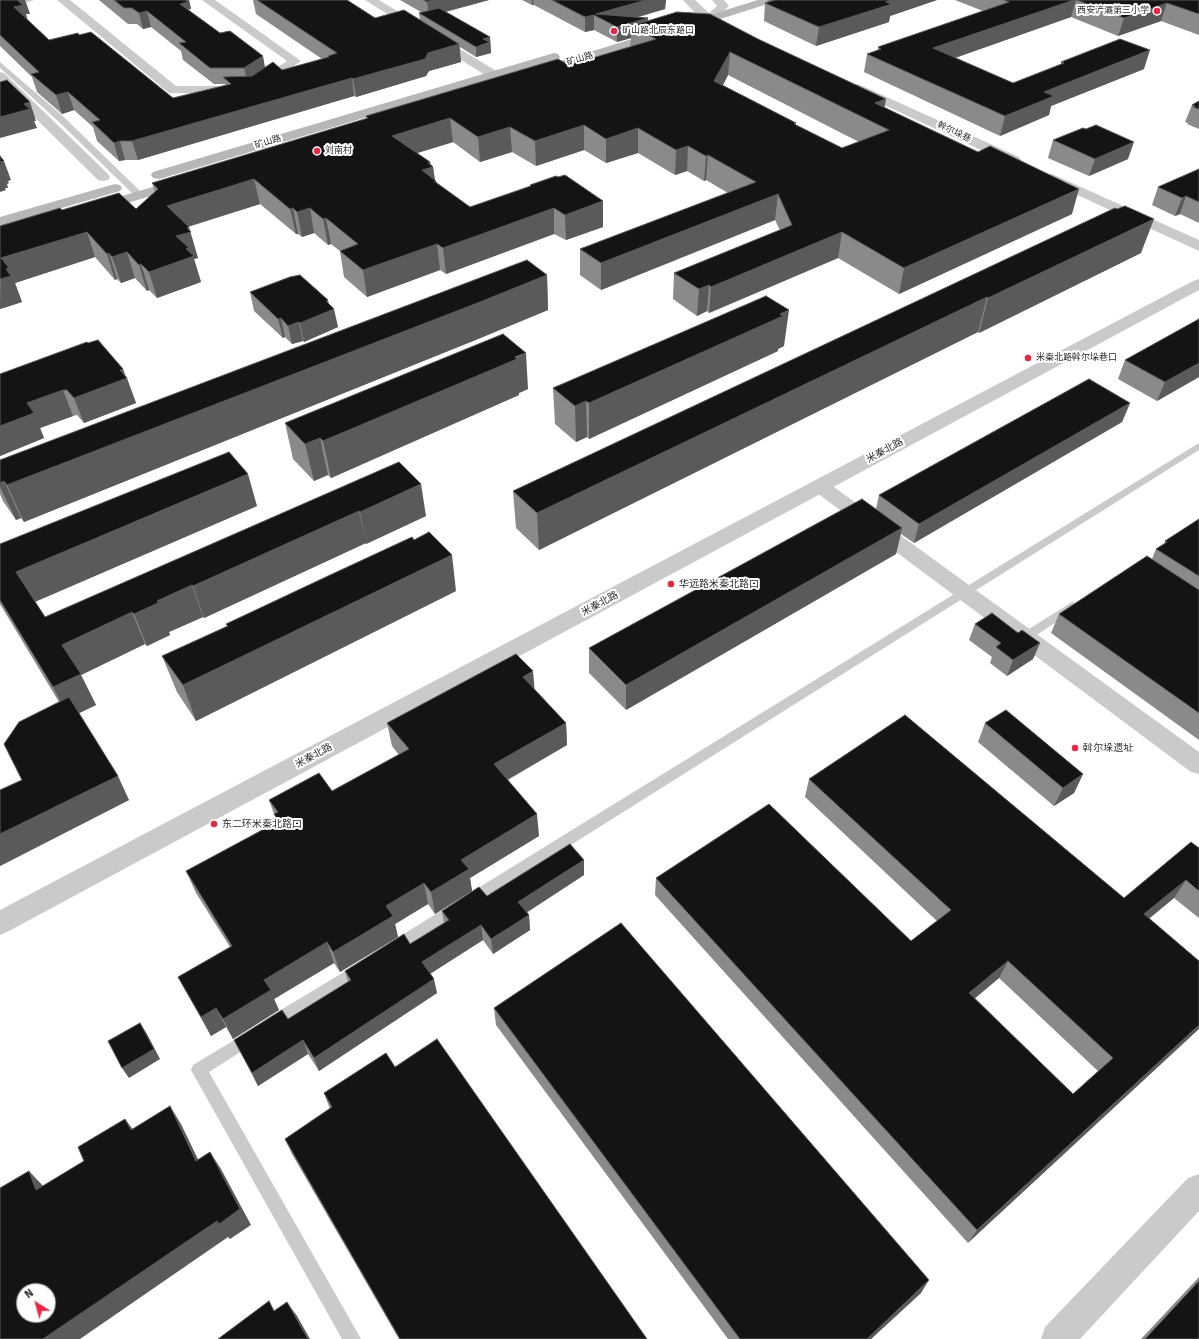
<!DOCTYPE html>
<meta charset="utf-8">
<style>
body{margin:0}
#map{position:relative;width:1199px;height:1339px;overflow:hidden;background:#fff;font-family:Signika,sans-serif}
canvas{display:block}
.north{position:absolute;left:16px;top:1283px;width:40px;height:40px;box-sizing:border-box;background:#fff;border:1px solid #ababab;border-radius:50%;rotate:323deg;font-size:11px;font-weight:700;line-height:16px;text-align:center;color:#2d2d2d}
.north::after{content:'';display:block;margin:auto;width:14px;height:18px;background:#f02342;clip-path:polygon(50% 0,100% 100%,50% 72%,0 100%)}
</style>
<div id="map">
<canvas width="1199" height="1339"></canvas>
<div class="north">N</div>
</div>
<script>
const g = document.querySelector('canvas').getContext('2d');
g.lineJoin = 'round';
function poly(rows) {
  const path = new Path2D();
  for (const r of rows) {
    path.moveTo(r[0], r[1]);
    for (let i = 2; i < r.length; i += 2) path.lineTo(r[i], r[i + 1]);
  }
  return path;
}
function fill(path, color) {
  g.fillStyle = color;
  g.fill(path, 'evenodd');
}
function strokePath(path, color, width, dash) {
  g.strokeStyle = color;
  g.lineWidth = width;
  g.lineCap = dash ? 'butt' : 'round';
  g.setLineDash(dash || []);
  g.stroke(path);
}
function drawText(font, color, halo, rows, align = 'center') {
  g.font = font + ' Signika,"Noto Sans SC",sans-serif';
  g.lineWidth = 4;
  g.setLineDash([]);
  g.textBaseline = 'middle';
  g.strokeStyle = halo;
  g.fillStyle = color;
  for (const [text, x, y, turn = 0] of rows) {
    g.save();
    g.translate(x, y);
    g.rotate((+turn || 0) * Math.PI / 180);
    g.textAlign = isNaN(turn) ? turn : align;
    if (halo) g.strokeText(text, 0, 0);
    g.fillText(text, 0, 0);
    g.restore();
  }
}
fill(poly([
 [24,0,34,0,0,11,0,7,24,0],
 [0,62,65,118,142,193,142,197,136,197,59,122,0,68,0,62],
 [1199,443,1199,450,399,953,394,954,389,953,387,948,389,943,1199,443],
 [1072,602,1076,603,1078,606,1076,609,1029,640,1025,641,1021,640,1019,637,1021,634,1072,602],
 [359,963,364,965,366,970,364,975,276,1029,271,1031,266,1029,263,1024,266,1019,359,963],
 [251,1030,256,1032,259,1037,256,1042,209,1072,361,1339,342,1339,191,1070,193,1065,251,1030]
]), '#cacaca');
fill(poly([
 [57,0,70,0,176,86,248,86,287,61,202,0,215,0,301,61,255,93,251,94,169,93,57,0],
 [365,0,379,0,498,72,500,75,498,78,490,78,365,0],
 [0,72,4,73,108,174,110,177,108,180,103,181,98,180,0,83,0,72],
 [820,480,827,482,1199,752,1199,774,1191,772,813,490,810,486,813,482,820,480],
 [1199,1174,1199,1211,1080,1339,1041,1339,1045,1327,1188,1178,1199,1174]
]), '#cacaca');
fill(poly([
 [683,0,695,0,709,13,717,6,712,0,724,0,729,6,717,17,735,28,733,30,729,31,705,21,697,15,683,0],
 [858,84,1019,157,1021,160,1019,163,1014,164,1009,163,854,91,852,88,854,85,858,84],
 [1052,174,1199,240,1199,251,1047,181,1045,178,1047,175,1052,174],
 [1199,279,1199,290,9,931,0,935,0,910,1193,281,1199,279]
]), '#cacaca');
fill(poly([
 [758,0,776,0,774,2,543,75,539,76,535,75,533,72,535,69,758,0],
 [554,53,558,54,560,57,558,60,163,178,158,179,153,178,151,175,153,172,554,53],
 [183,178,188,179,190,182,188,185,97,212,92,211,90,208,92,205,183,178],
 [115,184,120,185,122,188,120,191,0,226,0,217,115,184]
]), '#b7b7b7');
fill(poly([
 [0,0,25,0,30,14,26,14,27,19,49,40,173,98,225,85,225,84,214,84,183,60,181,51,151,27,143,29,137,24,128,24,99,0,189,0,191,9,189,9,190,11,265,67,282,70,322,59,256,14,253,0,347,0,375,18,420,20,419,13,421,12,400,0,489,0,446,12,490,37,491,53,476,57,460,47,461,62,429,71,426,76,356,97,354,96,138,160,125,160,119,161,97,141,93,127,74,110,62,114,37,92,32,77,0,46],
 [522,0,666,0,665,9,639,17,648,18,647,21,884,107,1072,214,899,294,838,258,709,313,707,311,697,316,673,299,674,273,780,230,775,220,601,290,580,275,580,249,728,193,706,180,704,181,687,171,675,175,638,153,606,163,584,150,536,166,512,152,480,162,453,142,417,153,430,162,431,164,433,167,435,180,436,181,437,183,470,207,530,186,530,185,603,201,603,227,566,240,554,234,446,274,440,270,367,297,344,277,340,251,331,244,328,245,314,233,302,237,298,234,296,234,260,204,188,227,198,258,194,259,201,282,157,298,149,290,147,291,135,278,121,283,117,279,115,280,95,257,15,283,22,302,0,309,0,226,62,210,136,209,155,192,152,183,366,119,366,116,569,65,630,47,631,38,617,42,594,30,585,32,534,5,532,5],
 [728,75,859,142,842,148,796,125,796,123,723,85],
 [768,0,937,0,890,16,889,22,816,46,764,21,765,3,767,2],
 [955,0,1199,0,1199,35,1161,21,1118,36,1071,17,955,58,1013,83,1061,65,1061,62,1144,69,1051,106,1049,115,1000,136,864,72,867,54,878,50,878,47,983,11],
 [1199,101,1199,129,1187,124,1188,123,1185,122,1192,105],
 [1053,140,1128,159,1089,176,1048,158],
 [1199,169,1199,223,1180,214,1175,216,1152,205,1158,187],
 [1115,208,1141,253,979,333,978,332,539,550,516,528,513,491],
 [547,275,548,310,478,339,24,522,21,518,16,520,3,501,0,494,0,460],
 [250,292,329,304,338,327,304,342,303,341,292,344,285,337,283,338,254,311],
 [1199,319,1199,377,1157,401,1118,379,1125,360],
 [88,343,123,369,136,403,84,423,77,415,73,416,40,428,44,438,0,456,0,374],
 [784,346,778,349,778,351,589,439,587,437,576,442,555,424,553,388],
 [528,389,519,393,519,395,331,478,328,475,314,481,293,459,285,423],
 [1130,403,1122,422,914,543,901,534,896,554,626,710,589,673,589,648,876,509,879,495],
 [399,462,426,516,366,544,366,543,204,618,203,617,169,632,170,635,147,646,145,644,81,675,96,705,79,713,129,800,0,866,0,790,22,780,59,702,0,604,0,544,257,506,35,602,45,617],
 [1199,519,1199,740,1051,633,1059,614,1152,559,1156,549,1164,544,1165,541],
 [456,591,196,721,177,692,162,656,227,626,226,624],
 [975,624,1018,633,1040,643,1033,659,1007,676,990,663,992,657,969,640],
 [534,689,566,723,567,745,508,780,539,836,470,878,472,891,435,914,428,904,395,924,398,937,340,972,334,963,274,999,279,1010,233,1039,226,1027,211,1036,178,977,230,947,196,893,186,871,277,822,269,800,332,791,399,755,392,746,387,723],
 [985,723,1083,774,1074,793,1054,806,978,742],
 [809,779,1124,898,1199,848,1199,918,1174,898,1149,919,1199,961,968,1243,655,895,656,878,911,941,937,921,805,797],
 [999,978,1098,1071,1073,1094,975,998],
 [584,860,584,875,527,912,529,915,530,930,493,954,483,940,430,974,437,993,319,1071,308,1054,258,1086,234,1040,288,1019,348,982,345,971,410,944,444,923,442,911,487,896],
 [494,1008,921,1293,871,1339,728,1339,496,1025],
 [395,1067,647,1339,399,1339,292,1154,285,1139,330,1109,324,1093],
 [1199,1277,1199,1339,1141,1339]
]), '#8a8a8a');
fill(poly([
 [0,0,25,0,30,14,26,14,28,22],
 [181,0,189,0,191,9,189,9,191,17,180,4],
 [433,0,489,0,429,16,427,2],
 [532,0,533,0,534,5,532,5],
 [646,0,666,0,665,9,613,24,596,14],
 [888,0,937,0,890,16,889,22,816,46,819,27,886,2],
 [1074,0,1076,0,1071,17,929,67,933,48],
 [1167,3,1161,21,1118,36,1124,18],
 [147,11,151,27,143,29,139,13],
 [594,15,594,30,585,32,585,17],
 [648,18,647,33,631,26,631,38,617,42,617,27],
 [490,37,491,53,476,57,476,47,483,39],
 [459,44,461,62,429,71,426,76,356,97,353,79,428,53],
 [1150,50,1144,69,1051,106,1049,115,1000,136,1005,116,1044,92],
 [730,52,728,75,713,104,714,81],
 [263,56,266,73,248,84,244,68],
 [352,78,354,96,138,160,132,141],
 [68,92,74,110,62,114,56,95],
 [886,99,882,123,875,103],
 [30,102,36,121,34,121,37,128,0,138,0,117,24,104],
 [450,118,453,142,395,160,392,136],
 [584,125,584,150,536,166,535,141],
 [510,127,512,152,480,162,478,137],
 [638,128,638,153,606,163,606,139],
 [120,141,125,160,119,161,114,143],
 [1134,142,1128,159,1089,176,1095,159],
 [688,146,687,171,675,175,676,150],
 [708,155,706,180,704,181,706,156],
 [4,161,11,180,8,181,9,183,7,184,8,188,5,188,6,190,0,192,0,162],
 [430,162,431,167,433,167,435,181,436,181,439,206,422,170,428,163],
 [254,179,260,204,174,231,167,206],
 [1079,189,1072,214,899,294,904,268],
 [778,194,775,220,601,290,601,263],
 [1186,196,1180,214,1175,216,1182,198],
 [603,201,603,227,566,240,565,215],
 [293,208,298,234,296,234,290,209],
 [310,208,314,233,302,237,297,212],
 [554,208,554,234,446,274,443,248],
 [326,218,331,244,328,245,323,219],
 [1154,219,1141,253,979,333,988,298],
 [189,227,198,258,194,259,201,282,157,298,149,272,176,236,187,228],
 [87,232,95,257,15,283,22,302,0,309,1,258],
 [842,232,838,258,709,313,711,287],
 [437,244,440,270,367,297,363,270],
 [127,252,135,278,121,283,112,257],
 [109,253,117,279,115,280,107,254],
 [141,264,149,290,147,291,139,265],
 [547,275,548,310,478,339,24,522,7,485],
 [709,285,707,311,697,316,699,289],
 [987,297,978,332,539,550,537,513],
 [328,300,330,310,334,309,338,327,304,342,300,323,326,301],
 [789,310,784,346,778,349,778,351,589,439,589,403],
 [281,318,285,337,283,338,278,319],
 [299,322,303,341,292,344,288,326],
 [526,353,528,389,519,393,519,395,331,478,323,441],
 [1199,363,1199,377,1157,401,1165,382],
 [123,369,126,379,127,378,136,403,84,423,74,398,120,370],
 [63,390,73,416,40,428,44,438,0,456,0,426,27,403],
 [586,401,587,437,576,442,575,406],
 [1130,403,1122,422,914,543,919,524],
 [320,438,328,475,314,481,305,444],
 [248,474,257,506,32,603,16,572],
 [4,481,21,518,16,520,0,487,0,483],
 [421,484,426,516,366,544,360,512],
 [359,511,366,543,204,618,193,586],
 [902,528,896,554,626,710,626,685],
 [452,555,456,591,196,721,183,685],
 [192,585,203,617,169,632,170,635,147,646,134,614,157,601],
 [132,612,145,644,81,675,96,705,69,718,53,687,62,645],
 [1040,643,1033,659,1007,676,1013,660],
 [533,671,535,694,523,677],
 [566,723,567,745,496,786,494,764],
 [1083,774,1074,793,1054,806,1063,788],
 [118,776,129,800,0,866,0,834],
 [537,814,539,836,470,878,472,891,435,914,431,892,461,860],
 [584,860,584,875,520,917,518,902],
 [1186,880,1174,898,1132,932,1144,914],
 [424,883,428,904,395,924,398,937,340,972,333,952,386,906],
 [529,915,530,930,493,954,491,939],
 [481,925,483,940,425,977,422,962],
 [327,942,334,963,274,999,279,1010,233,1039,223,1019,264,980],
 [1008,961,999,978,961,1010,969,993],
 [434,979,437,993,319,1071,314,1058],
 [216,1008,226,1027,211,1036,201,1017],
 [140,1023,147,1034,160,1059,129,1078,122,1068],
 [1199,1025,1199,1029,968,1243,977,1230],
 [303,1040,308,1054,258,1086,252,1073],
 [170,1106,181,1124,207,1178,196,1161],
 [125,1119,138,1136,131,1130],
 [210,1152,221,1169,251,1225,230,1239,228,1237,80,1339,43,1339],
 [29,1171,45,1188,36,1190],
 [929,1280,921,1293,871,1339,867,1339],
 [287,1302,297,1316,310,1339,308,1339]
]), '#5a5a5a');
const building = poly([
 [0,0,17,0,23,5,14,7,49,40,78,33,79,35,91,32,173,98,231,84,223,77,252,76,273,62,282,70,329,57,328,56,337,53,257,0,347,0,375,18,404,10,459,44,428,53,425,59,353,79,352,78,132,141,120,141,114,143,92,122,100,120,68,92,56,95,31,74,39,72,0,35,0,0],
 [114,0,185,0,188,2,180,4,220,33,230,31,263,56,244,68,210,68,179,43,186,42,147,11,139,13,132,8,124,8,114,0],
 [424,0,433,0,427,2,424,0],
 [552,0,646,0,596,14,648,18,617,27,594,15,585,17,552,0],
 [775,0,891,0,886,2,892,4,819,27,765,3,775,0],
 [1004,0,1074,0,933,48,1013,83,1064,63,1061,62,1120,39,1150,50,1044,92,1054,96,1005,116,867,54,881,49,878,47,1009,2,1004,0],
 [1077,0,1199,0,1199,14,1167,3,1124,18,1077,0],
 [439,8,490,37,483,39,490,42,476,47,419,13,439,8],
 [677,12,710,14,758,39,886,99,875,103,978,152,990,146,1079,189,904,268,842,232,711,287,709,285,699,289,674,273,792,225,778,194,601,263,580,249,756,182,708,155,706,156,688,146,676,150,638,128,606,139,584,125,535,141,510,127,478,137,450,118,392,136,430,162,428,163,433,167,422,170,436,181,434,181,470,207,531,186,530,185,556,176,558,177,565,175,603,201,565,215,554,208,443,248,437,244,363,270,340,251,358,244,326,218,323,219,310,208,297,212,293,208,290,209,254,179,167,206,189,227,187,228,191,232,176,236,189,248,186,249,194,256,149,272,141,264,139,265,127,252,112,257,109,253,107,254,87,232,1,258,9,268,6,269,11,276,0,279,0,226,60,208,62,210,119,193,136,209,158,189,152,183,368,118,366,116,558,59,569,65,656,39,631,26,677,12],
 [730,52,889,130,842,148,794,124,796,123,714,81,730,52],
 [7,80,30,102,24,104,30,109,0,117,0,82,7,80],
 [1199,101,1199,109,1193,107,1195,106,1192,105,1199,101],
 [1096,125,1134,142,1095,159,1053,140,1083,128,1086,129,1096,125],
 [0,156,4,161,0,162,2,164,0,165,0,156],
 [1199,169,1199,202,1186,196,1182,198,1158,187,1199,169],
 [1125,206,1154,219,988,298,987,297,537,513,513,491,1115,208,1117,209,1125,206],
 [527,260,547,275,475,304,7,485,4,481,0,483,0,460,527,260],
 [300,275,328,300,326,301,334,309,300,323,299,322,288,326,281,318,278,319,250,292,290,277,300,275],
 [766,296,789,310,780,314,783,316,589,403,586,401,575,406,553,388,766,296],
 [1199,319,1199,363,1165,382,1125,360,1199,319],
 [503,334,526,353,515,357,517,359,323,441,320,438,305,444,285,423,503,334],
 [98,340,123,369,120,370,127,378,74,398,67,390,63,390,27,403,34,413,0,426,0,374,87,342,88,343,98,340],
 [1089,379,1130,403,919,524,879,495,1089,379],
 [229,452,248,474,16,572,45,617,399,462,421,484,360,512,359,511,193,586,192,585,157,601,158,603,134,614,132,612,62,645,81,674,53,687,0,600,0,544,229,452],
 [862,499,902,528,626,685,589,648,862,499],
 [1199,519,1199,576,1156,549,1167,542,1165,541,1199,519],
 [429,532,452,555,183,685,162,656,228,626,226,624,328,576,412,537,414,540,429,532],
 [1147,556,1199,590,1199,713,1059,614,1147,556],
 [992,613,1018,633,1022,630,1040,643,1013,660,996,647,1001,643,975,624,992,613],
 [516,654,533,671,523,677,566,723,494,764,537,814,461,860,469,869,431,892,424,883,386,906,393,916,333,952,327,942,264,980,271,990,223,1019,216,1008,201,1017,178,977,232,946,186,871,279,821,274,814,278,812,269,800,319,773,332,791,409,749,387,723,516,654],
 [69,697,118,776,0,834,0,790,22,780,4,744,19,722,69,697],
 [1006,710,1083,774,1063,788,985,723,1006,710],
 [905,715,1124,898,1191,842,1199,848,1199,891,1186,880,1144,914,1199,961,1199,1025,977,1230,656,878,769,804,911,941,951,910,809,779,905,715],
 [1008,961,1113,1058,1073,1094,969,993,1008,961],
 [570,844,584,860,518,902,529,915,491,939,481,925,422,962,434,979,314,1058,303,1040,252,1073,234,1040,282,1010,288,1019,351,980,345,971,404,934,410,944,449,920,442,911,479,887,487,896,570,844],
 [621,923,929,1280,867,1339,740,1339,494,1008,621,923],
 [140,1023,154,1049,122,1068,108,1041,140,1023],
 [437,1039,647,1339,400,1339,285,1139,332,1107,324,1093,386,1053,395,1067,437,1039],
 [170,1106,196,1161,210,1152,240,1209,219,1224,217,1221,43,1339,0,1339,0,1188,29,1171,36,1190,84,1161,78,1147,125,1119,131,1130,170,1106],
 [24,1291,48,1291,48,1315,24,1315,24,1291],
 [1199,1281,1199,1339,1145,1339,1199,1281],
 [269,1301,274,1311,287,1302,308,1339,218,1339,269,1301]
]);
fill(building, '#141414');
strokePath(building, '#5a5a5a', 1);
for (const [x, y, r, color] of [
 [1157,11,4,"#f02342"],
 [614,31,4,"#f02342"],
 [317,151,4,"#f02342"],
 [1028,358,4,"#f02342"],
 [671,584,4,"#f02342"],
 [1075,748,4,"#f02342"],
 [214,824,4,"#f02342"]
]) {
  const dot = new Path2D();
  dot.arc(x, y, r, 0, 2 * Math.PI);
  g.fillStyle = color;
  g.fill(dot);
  strokePath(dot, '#fff', 1.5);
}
drawText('9px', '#2d2d2d', '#fff', [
 ["西安浐灞第三小学",1149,11,"right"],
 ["矿山路北辰东路口",622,31],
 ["刘南村",325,151],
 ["米秦北路斡尔垛巷口",1036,358]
], 'left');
drawText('9px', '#2d2d2d', '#fff', [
 ["矿山路",580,59,-17],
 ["幹尔垛巷",954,132,25],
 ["矿山路",268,142,-17]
]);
drawText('10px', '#2d2d2d', '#fff', [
 ["米秦北路",885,451,-28],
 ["米秦北路",600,604,-28],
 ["米秦北路",314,756,-28]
]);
drawText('10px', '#2d2d2d', '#fff', [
 ["华远路米秦北路口",679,584],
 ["斡尔垛遗址",1083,748],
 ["东二环米秦北路口",222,824]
], 'left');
</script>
